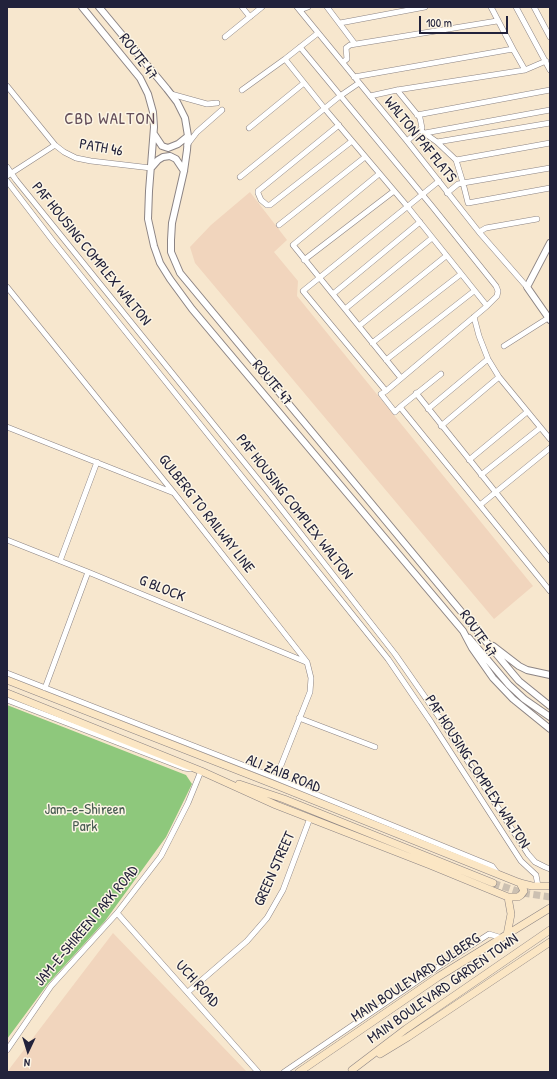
<!DOCTYPE html>
<style>
body{margin:0}
#map{position:relative;width:557px;height:1079px;overflow:hidden;background:#f7e7ce;font-family:"Patrick Hand",sans-serif}
canvas{display:block}
.frame{position:absolute;inset:0;border:8px solid #22223b;pointer-events:none}
.north{position:absolute;left:8px;top:1031px;width:40px;height:40px;-webkit-text-stroke:3px #fcf5e5;paint-order:stroke;rotate:184deg;font-size:11px;font-weight:700;line-height:16px;text-align:center;color:#22223b}
.north::after{content:'';display:block;margin:auto;width:14px;height:18px;background:#22223b;clip-path:polygon(50% 0,100% 100%,50% 72%,0 100%)}
.scale{position:absolute;left:419px;top:16px;width:89px;height:18px;box-sizing:border-box;border:2px solid #22223b;border-top:0;padding-left:5px;font-size:12px;line-height:14px;white-space:nowrap;color:#22223b;-webkit-text-stroke:3px #fcf5e5;paint-order:stroke}
</style>
<div id="map">
<canvas width="557" height="1079"></canvas>
<div class="frame"></div>
<div class="north">N</div>
<div class="scale">100 m</div>
</div>
<script>
const g = document.querySelector('canvas').getContext('2d');
g.lineJoin = 'round';
function fill(path, color) {
  g.fillStyle = color;
  g.fill(path, 'evenodd');
}
function poly(rows) {
  const path = new Path2D();
  for (const r of rows) {
    path.moveTo(r[0], r[1]);
    for (let i = 2; i < r.length; i += 2) path.lineTo(r[i], r[i + 1]);
  }
  return path;
}
function strokePath(path, color, width, dash) {
  g.strokeStyle = color;
  g.lineWidth = width;
  g.lineCap = dash ? 'butt' : 'round';
  g.setLineDash(dash || []);
  g.stroke(path);
}
function drawText(font, color, halo, rows, align = 'center') {
  g.font = font + ' "Patrick Hand",sans-serif';
  g.lineWidth = 3;
  g.setLineDash([]);
  g.textBaseline = 'middle';
  g.strokeStyle = halo;
  g.fillStyle = color;
  for (const [text, x, y, turn = 0] of rows) {
    g.save();
    g.translate(x, y);
    g.rotate((+turn || 0) * Math.PI / 180);
    g.textAlign = isNaN(turn) ? turn : align;
    if (halo) g.strokeText(text, 0, 0);
    g.fillText(text, 0, 0);
    g.restore();
  }
}
fill(poly([
 [250,192,287,240,274,252,298,281,297,296,533,586,494,619,195,263,190,247,211,225],
 [113,933,247,1072,7,1072]
]), '#f1d5bd');
fill(poly([
 [7,705,186,775,192,784,166,837,105,921,47,985,7,1039]
]), '#8ec87c');
strokePath(poly([
 [493,883,523,893,550,897]
]), '#ccc0b1', 7, [7, 3.5]);
const minor = poly([
 [242,7,250,17],
 [297,7,407,141,479,232,527,287],
 [327,7,355,44],
 [491,7,513,49,525,70],
 [516,7,550,70],
 [534,7,550,37],
 [300,10,308,7],
 [340,23,425,7],
 [225,37,262,7],
 [300,47,431,205,496,286,498,291,497,296,487,306,386,391],
 [285,59,325,109,407,206,487,306],
 [343,62,347,59,346,48,350,45,497,21],
 [354,77,513,49],
 [7,86,55,145,64,152,76,158,91,161,151,168],
 [242,90,285,59,318,33],
 [397,90,420,118,422,128,407,141],
 [171,94,207,104,217,103],
 [370,96,397,90,525,70,546,61],
 [417,115,550,90],
 [339,125,258,191,258,193,261,200,267,205,270,205,352,141],
 [249,128,304,83],
 [420,130,437,142,550,123],
 [425,133,550,110],
 [437,142,456,160,463,183,458,184,447,193],
 [187,145,197,132,222,110],
 [456,160,550,143],
 [7,167,16,180,269,493,395,654,439,717,528,854,535,862,545,867,550,869],
 [550,168,463,183,468,203,550,188],
 [379,174,293,245,401,378],
 [7,176,55,145],
 [240,177,340,96,359,83],
 [7,181,53,241,388,659,431,722,521,861,536,875,538,886],
 [439,181,303,291,386,391,381,394,395,412,400,407,550,591],
 [279,225,365,157],
 [479,232,486,228,537,219],
 [304,260,394,191],
 [7,287,174,493,307,662,311,678,310,692,276,778],
 [333,294,420,222],
 [345,309,432,238],
 [474,317,479,336,488,359,499,377,550,439],
 [359,326,446,256],
 [372,343,461,274],
 [504,346,548,318],
 [386,360,474,291],
 [416,393,550,560],
 [400,407,441,374],
 [428,409,488,359],
 [441,426,499,377],
 [7,427,174,493],
 [469,460,527,412],
 [481,475,540,428],
 [480,505,550,448],
 [7,540,88,572,306,662],
 [60,561,97,462],
 [7,673,276,778,492,866,498,874],
 [45,688,88,572],
 [7,700,184,768,191,769],
 [299,718,375,747],
 [117,913,258,1072],
 [188,992,247,941,267,918,283,890,310,818],
 [7,1050,51,986,117,913,161,856,188,803,201,771,199,770],
 [284,1072,438,967,489,934,502,938]
]);
const tertiary = poly([
 [82,7,140,78,148,94,153,112,154,127,149,191,148,219,154,246,160,263,170,279,192,309,463,631,472,648,493,678,513,699,550,729],
 [99,7,167,89,177,102,185,118,188,136,187,150,184,171,172,223,171,240,171,252,180,273,513,674,519,681,550,706],
 [154,134,162,146,168,148,178,144,188,136],
 [151,168,158,160,163,157,170,156,176,159,184,171],
 [550,243,527,287,550,320],
 [469,638,509,685,524,699,550,717],
 [493,646,519,666,527,670,550,675]
]);
const secondary = poly([
 [7,680,273,784,520,883,532,886,550,886],
 [7,693,201,771,276,805,430,865,508,897,511,914,507,935],
 [239,784,284,799,493,883],
 [508,897,518,897,521,895,524,891,520,883],
 [380,1054,408,1037,550,942],
 [352,1070,406,1029,550,930],
 [299,1072,438,977,550,908]
]);
strokePath(minor, '#8c8484', 6);
strokePath(tertiary, '#8c8484', 8);
strokePath(secondary, '#8c8484', 8);
strokePath(minor, '#fff', 5);
strokePath(tertiary, '#fff', 6);
strokePath(secondary, '#fbe6c4', 7);
drawText('15px', '#22223b', '#fcf5e5', [
 ["ROUTE 47",138,57,53],
 ["WALTON PAF FLATS",420,140,51],
 ["PATH 46",101,148,10],
 ["PAF HOUSING COMPLEX WALTON",91,254,51],
 ["ROUTE 47",272,383,50],
 ["PAF HOUSING COMPLEX WALTON",294,507,52],
 ["GULBERG TO RAILWAY LINE",206,514,52],
 ["G BLOCK",162,589,22],
 ["ROUTE 47",478,634,55],
 ["PAF HOUSING COMPLEX WALTON",477,772,57],
 ["ALI ZAIB ROAD",283,774,22],
 ["GREEN STREET",275,869,-66],
 ["JAM-E-SHIREEN PARK ROAD",87,926,-50],
 ["MAIN BOULEVARD GULBERG",416,978,-33],
 ["UCH ROAD",197,984,48],
 ["MAIN BOULEVARD GARDEN TOWN",443,989,-35]
]);
drawText('15px', '#485c52', '#fcf5e5', [
 ["Jam-e-Shireen",85,810],
 ["Park",85,827]
]);
g.letterSpacing = '1px';
drawText('17px', '#654f5a', '#fcf5e5', [
 ["CBD WALTON",110,119]
]);
g.letterSpacing = '0px';
</script>
